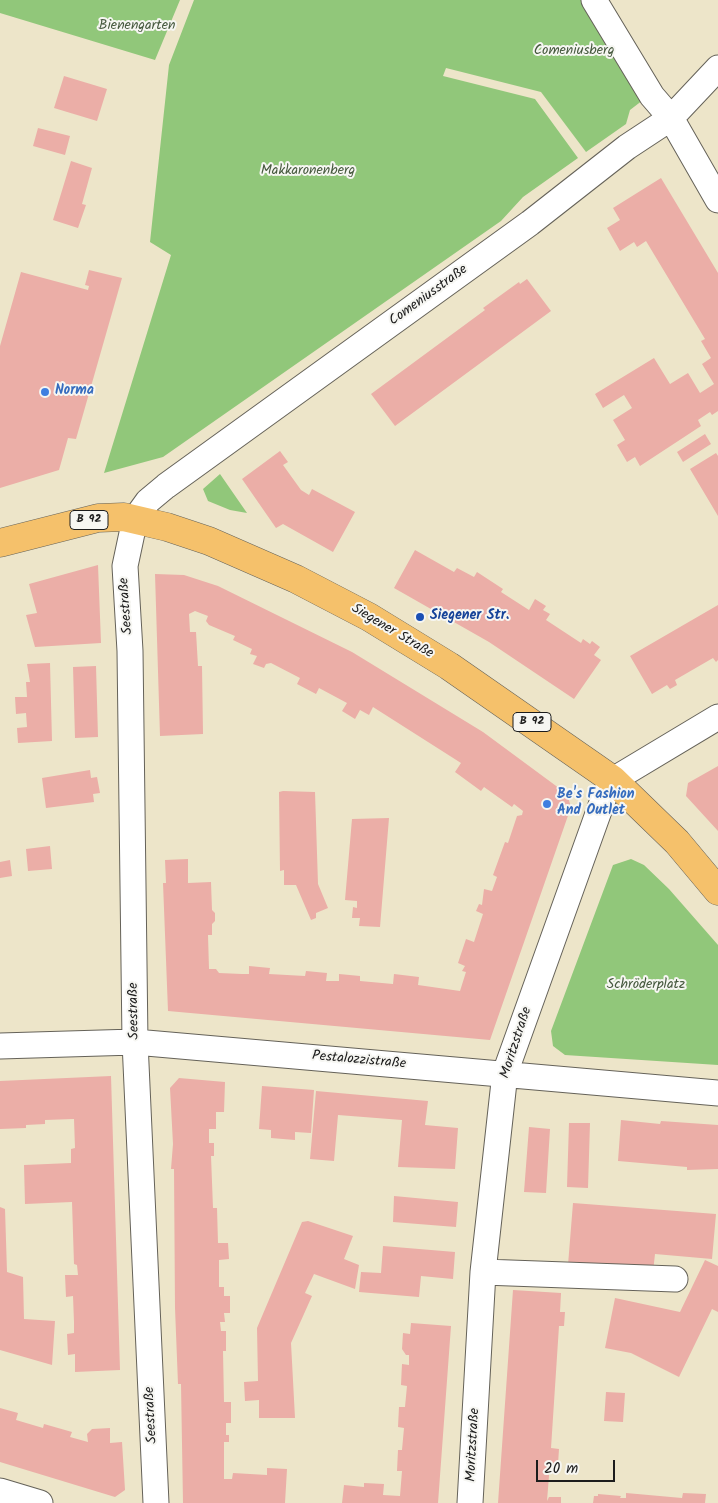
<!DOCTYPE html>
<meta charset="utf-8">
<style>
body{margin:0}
#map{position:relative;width:718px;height:1503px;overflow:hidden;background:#ede5c9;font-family:Kalam,sans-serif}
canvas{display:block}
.scale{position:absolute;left:536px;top:1460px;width:79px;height:22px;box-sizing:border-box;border:2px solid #1c1c1c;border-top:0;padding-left:6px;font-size:15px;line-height:18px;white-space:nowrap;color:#1c1c1c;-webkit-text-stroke:4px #f6f6f2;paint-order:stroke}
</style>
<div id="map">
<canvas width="718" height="1503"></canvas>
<div class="scale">20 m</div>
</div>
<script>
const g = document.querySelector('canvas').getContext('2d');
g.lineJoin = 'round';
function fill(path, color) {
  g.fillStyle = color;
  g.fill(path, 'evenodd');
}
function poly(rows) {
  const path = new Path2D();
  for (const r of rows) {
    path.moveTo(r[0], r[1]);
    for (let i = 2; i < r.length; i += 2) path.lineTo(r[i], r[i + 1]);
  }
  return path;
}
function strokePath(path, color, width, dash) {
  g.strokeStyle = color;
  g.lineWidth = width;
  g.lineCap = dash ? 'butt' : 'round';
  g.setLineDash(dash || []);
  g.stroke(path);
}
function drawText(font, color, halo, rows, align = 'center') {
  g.font = font + ' Kalam,sans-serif';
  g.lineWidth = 4;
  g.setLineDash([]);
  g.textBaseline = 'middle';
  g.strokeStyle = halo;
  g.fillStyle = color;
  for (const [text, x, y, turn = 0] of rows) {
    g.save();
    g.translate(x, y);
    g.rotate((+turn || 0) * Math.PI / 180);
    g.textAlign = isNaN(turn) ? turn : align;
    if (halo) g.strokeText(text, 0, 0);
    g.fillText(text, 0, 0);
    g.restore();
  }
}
fill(poly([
 [0,0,180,0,155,60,0,13],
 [194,0,602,0,656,90,630,110,626,124,586,152,541,92,446,68,443,76,535,99,578,158,523,197,501,221,163,457,104,473,171,255,150,242,169,65],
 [220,474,247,513,230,510,208,501,203,489],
 [631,859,644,865,669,889,718,945,718,1065,565,1055,553,1046,551,1031,613,865]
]), '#91c77a');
fill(poly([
 [64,76,107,89,97,121,54,108],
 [38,128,70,136,65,155,33,146],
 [71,161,92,168,82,204,86,205,78,228,53,220],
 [661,178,718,273,718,411,712,415,710,412,698,420,701,426,640,466,635,457,627,462,617,445,625,440,613,420,632,408,624,395,603,408,595,394,654,358,670,384,688,373,700,393,714,384,702,364,711,358,701,341,705,339,646,241,637,247,634,242,620,251,607,228,620,220,613,208],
 [89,270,122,278,76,439,68,438,59,470,0,488,0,346,21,272,88,290,89,286,85,285],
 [527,279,551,311,395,426,371,394,485,310,483,308,519,282,520,284],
 [705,434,711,444,683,462,677,452],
 [280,451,288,462,283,465,301,490,309,495,312,489,355,512,333,552,283,524,276,528,242,479],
 [716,453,718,456,718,516,690,469],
 [415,550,454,572,457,568,474,577,477,572,503,589,501,592,529,610,535,599,546,606,543,610,550,614,546,620,581,643,583,639,590,644,592,641,600,647,594,655,601,660,574,699,489,642,394,588],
 [98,565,101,643,35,647,26,615,37,613,29,584],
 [155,574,184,575,218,586,352,652,483,732,567,794,571,807,490,1040,168,1011,163,883,166,883,165,860,188,859,188,883,211,882,212,910,215,913,215,921,212,924,212,935,208,935,209,969,216,969,219,973,242,974,249,974,249,966,270,968,269,974,305,976,306,971,327,973,326,981,339,981,339,974,360,976,360,981,393,984,394,974,419,977,418,985,460,991,466,972,462,971,465,966,458,963,466,939,474,942,483,914,476,911,479,904,482,905,484,889,492,891,497,877,493,875,505,842,508,843,517,816,522,815,523,811,514,804,512,807,484,787,481,791,455,772,461,763,373,707,369,715,360,710,355,719,342,711,347,703,319,688,316,694,297,684,300,678,271,663,266,664,264,668,253,664,257,656,250,654,252,649,233,640,235,636,209,625,206,621,208,616,195,611,189,614,190,632,196,632,198,666,202,666,203,734,160,736],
 [718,605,718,660,716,662,713,658,675,680,677,685,670,689,667,685,652,694,630,656],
 [50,663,52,741,18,743,17,728,27,727,26,713,16,714,15,697,27,697,26,682,30,682,27,664],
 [96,666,98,737,75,738,73,667],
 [718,766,718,831,686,796,688,783],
 [90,770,91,778,97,777,100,793,93,794,94,802,46,808,42,778],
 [283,791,315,792,318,884,328,908,316,913,316,918,311,920,296,885,284,885,284,870,280,871,279,792],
 [389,818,380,927,359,926,360,918,352,918,353,907,357,908,357,901,345,900,352,819],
 [50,846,52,869,28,871,26,849],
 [10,860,12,876,0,878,0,862],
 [111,1076,120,1370,75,1372,75,1354,68,1355,67,1334,74,1333,74,1322,73,1296,66,1297,65,1275,78,1275,77,1265,74,1264,72,1202,25,1204,24,1165,71,1163,71,1149,75,1148,74,1119,45,1120,45,1124,26,1125,26,1128,0,1129,0,1081],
 [179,1078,225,1082,224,1112,216,1112,216,1129,209,1129,209,1143,214,1143,214,1156,211,1156,213,1208,217,1208,218,1243,228,1243,229,1259,219,1260,219,1287,224,1287,224,1296,230,1296,230,1313,224,1313,225,1322,220,1322,221,1331,226,1331,226,1351,223,1351,224,1402,231,1402,231,1423,226,1423,226,1435,229,1435,229,1442,224,1442,224,1479,232,1479,233,1473,267,1475,267,1468,287,1469,285,1503,183,1503,181,1384,178,1384,175,1308,174,1169,171,1169,173,1144,170,1088],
 [262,1086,314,1090,311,1133,295,1132,295,1140,271,1138,271,1130,259,1129],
 [316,1091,428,1101,425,1125,458,1128,455,1169,398,1167,402,1120,338,1115,334,1161,310,1159],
 [621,1120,660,1124,661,1121,718,1125,718,1169,687,1170,687,1167,618,1161],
 [569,1123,590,1123,588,1188,567,1187],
 [529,1127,550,1129,546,1193,524,1192],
 [394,1196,458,1202,456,1227,393,1222],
 [573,1203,716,1214,712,1259,655,1254,653,1272,568,1265],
 [0,1207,5,1209,7,1272,23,1277,24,1319,55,1321,52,1365,0,1350],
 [308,1221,353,1236,344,1259,359,1265,355,1289,314,1274,305,1293,312,1296,291,1343,295,1418,259,1418,259,1400,245,1401,244,1382,258,1381,257,1328,302,1222],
 [383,1246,455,1252,453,1279,421,1276,419,1297,359,1292,361,1272,381,1273],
 [705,1260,718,1266,718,1312,712,1309,679,1377,631,1353,605,1348,615,1298,680,1312],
 [513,1290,561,1293,560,1312,565,1312,564,1326,559,1326,551,1448,559,1449,558,1464,550,1463,547,1501,549,1497,561,1497,561,1503,498,1503],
 [411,1323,451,1326,438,1503,342,1503,344,1485,364,1487,364,1483,384,1484,383,1495,400,1496,402,1471,397,1471,398,1450,402,1450,404,1428,398,1427,399,1407,405,1407,407,1386,401,1385,402,1364,409,1365,409,1355,406,1355,402,1349,403,1333,410,1334],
 [606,1392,625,1393,623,1422,604,1421],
 [0,1408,18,1413,16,1420,43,1428,44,1424,72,1432,70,1437,88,1442,87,1434,92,1429,110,1428,110,1443,122,1442,125,1490,115,1497,0,1462],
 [626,1493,682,1498,683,1493,706,1494,705,1503,593,1503,594,1496,598,1496,598,1494,621,1496,620,1498,626,1498]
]), '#ebaea7');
const minor = poly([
 [594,0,652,96,671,118,718,200],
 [0,1046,135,1042,718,1093],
 [483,1272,675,1279],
 [0,1491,40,1503],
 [156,1503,135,1042,130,651,125,566,135,519,148,501,166,486,530,223,627,147,671,118,718,68],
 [470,1503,483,1272,505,1073,604,797,613,780,718,717]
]);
const major = poly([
 [0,543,98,518,124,517,167,527,209,541,296,579,369,617,449,666,613,780,677,842,718,891]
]);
strokePath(minor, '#656259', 27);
strokePath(major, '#656259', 29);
strokePath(minor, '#fff', 25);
strokePath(major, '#f5c16b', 28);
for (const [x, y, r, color] of [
 [45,392,5,"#3f7fe0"],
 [420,617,5,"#1a4fb4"],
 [547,804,5,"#3f7fe0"]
]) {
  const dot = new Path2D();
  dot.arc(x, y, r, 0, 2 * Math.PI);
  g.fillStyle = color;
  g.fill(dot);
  strokePath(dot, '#f6f6f2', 2);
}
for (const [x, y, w] of [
 [89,520,38],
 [532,722,38]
]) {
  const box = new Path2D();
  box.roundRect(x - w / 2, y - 9.5, w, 19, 4);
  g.fillStyle = '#f6f6f2';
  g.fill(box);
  strokePath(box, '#1c1c1c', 1);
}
drawText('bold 12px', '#1c1c1c', null, [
 ["B 92",89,520],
 ["B 92",532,722]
]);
drawText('14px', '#45583d', '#f6f6f2', [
 ["Bienengarten",137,27],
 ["Comeniusberg",574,52],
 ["Makkaronenberg",308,172],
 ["Schröderplatz",646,986]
]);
drawText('14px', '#1c1c1c', '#f6f6f2', [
 ["Comeniusstraße",429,296,-36],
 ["Seestraße",127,606,-94],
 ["Siegener Straße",392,632,31],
 ["Seestraße",135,1011,-91],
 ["Moritzstraße",517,1043,-72],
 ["Pestalozzistraße",359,1061,5],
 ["Seestraße",152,1415,-93],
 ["Moritzstraße",474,1445,-87]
]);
drawText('bold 14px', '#366cbe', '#f6f6f2', [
 ["Norma",55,392],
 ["Be's Fashion",557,796],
 ["And Outlet",557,812]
], 'left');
drawText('bold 14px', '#164399', '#f6f6f2', [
 ["Siegener Str.",430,617]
], 'left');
</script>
